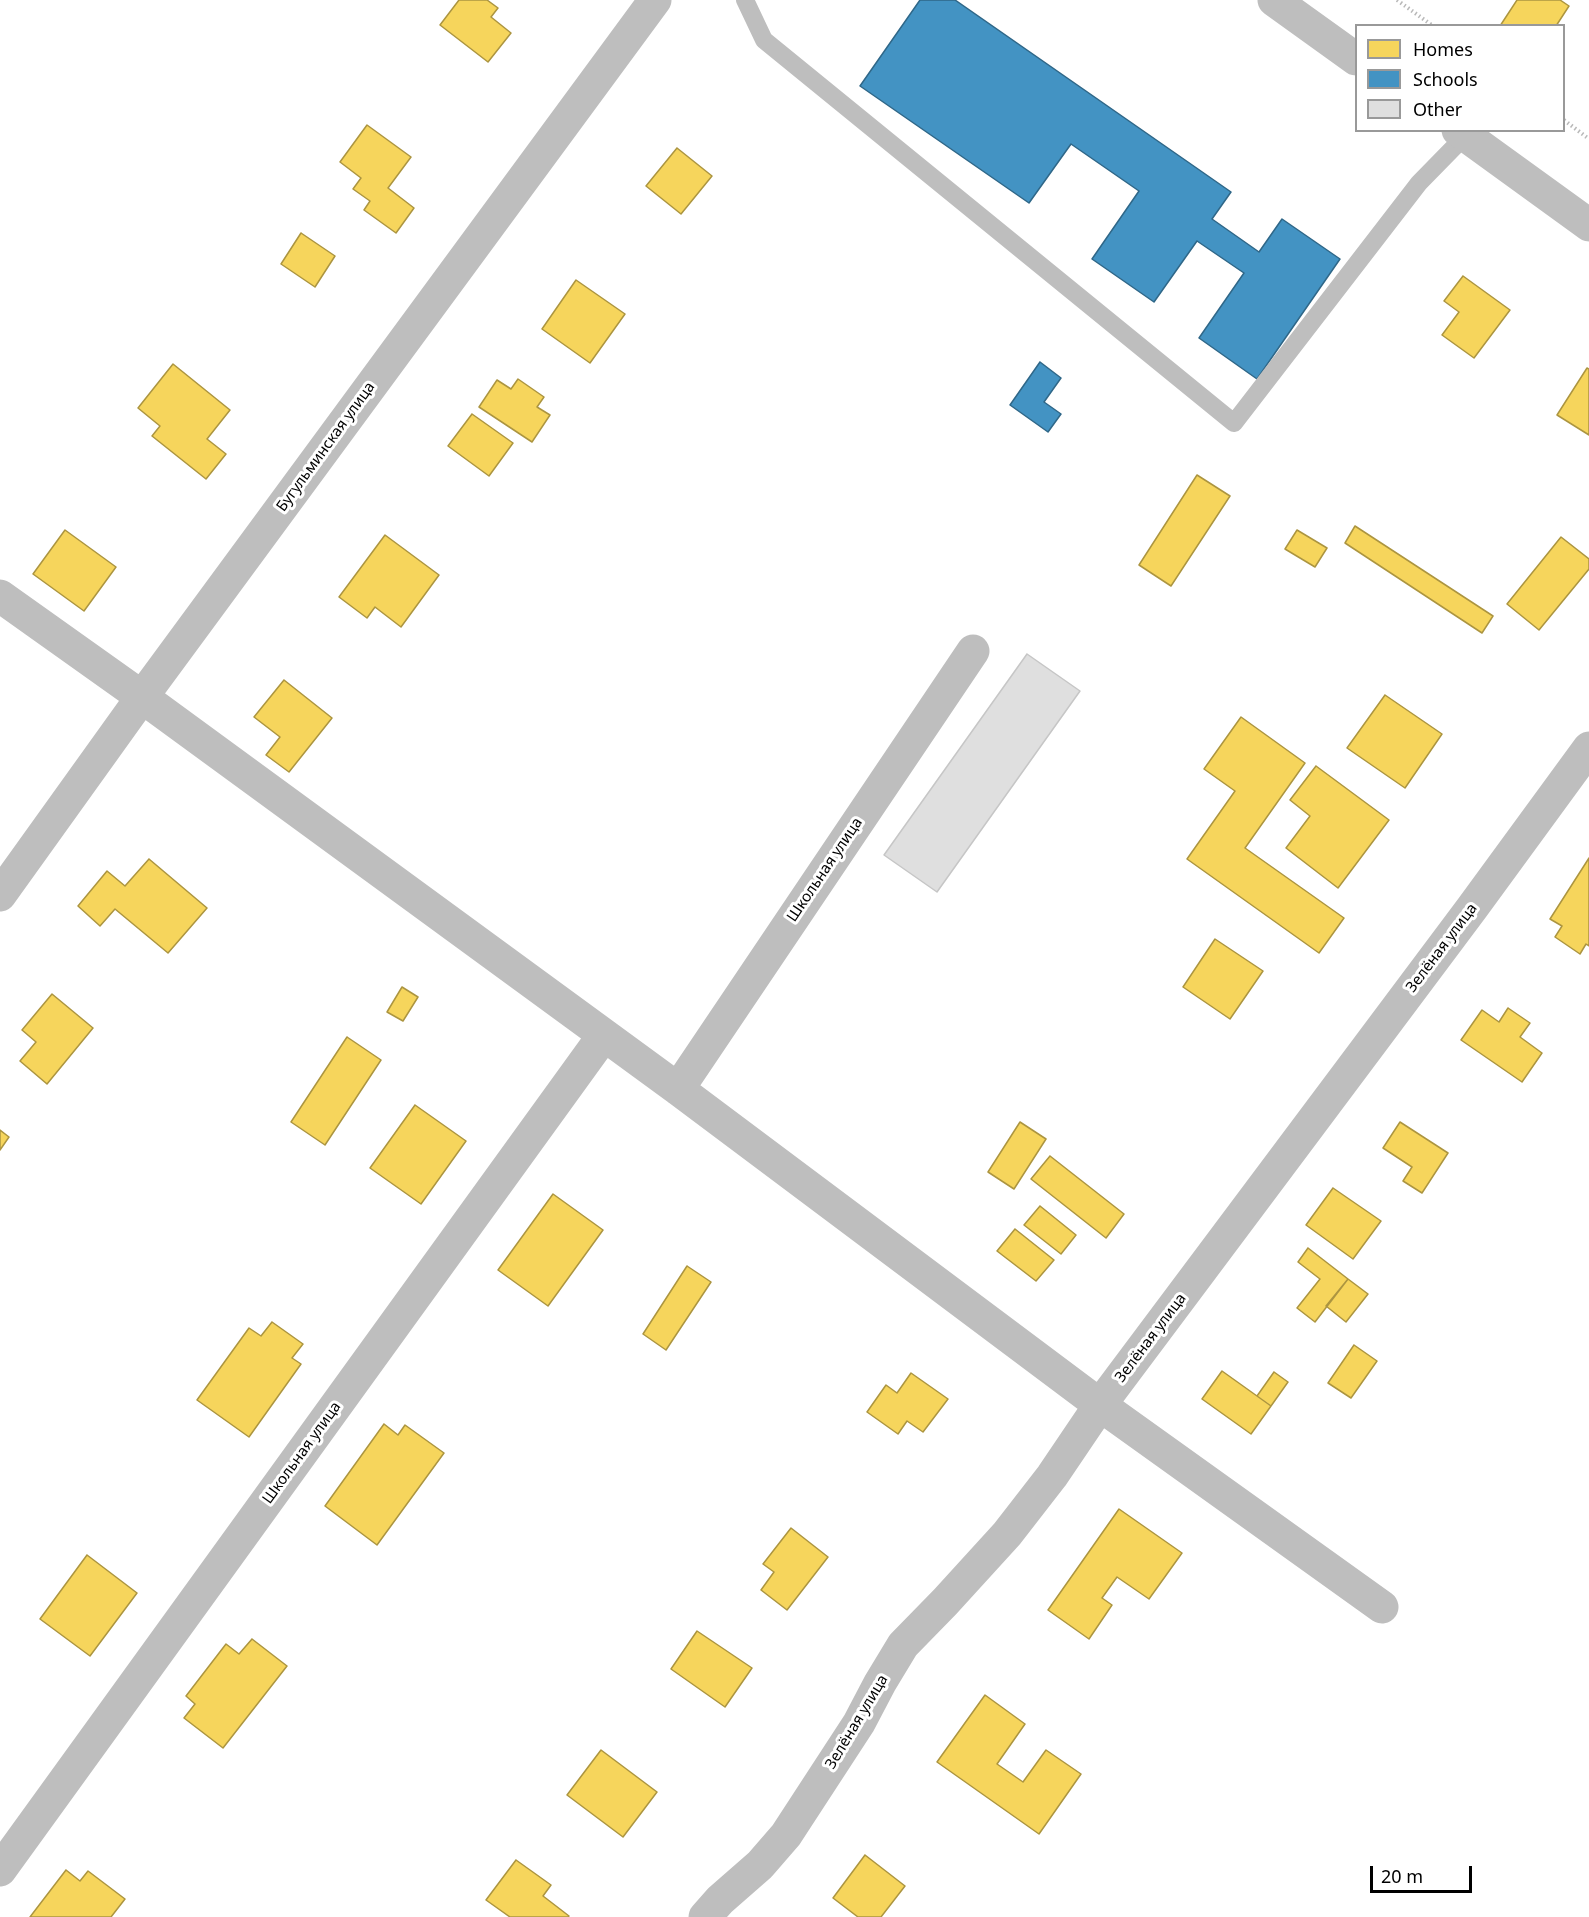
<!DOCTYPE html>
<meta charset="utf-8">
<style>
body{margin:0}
#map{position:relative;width:1589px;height:1917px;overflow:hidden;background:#fff;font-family:"Noto Sans",sans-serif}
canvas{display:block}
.legend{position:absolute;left:1355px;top:24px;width:210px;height:108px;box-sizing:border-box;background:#fff;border:2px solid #999;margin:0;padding:8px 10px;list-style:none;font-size:18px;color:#000}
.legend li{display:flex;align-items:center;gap:12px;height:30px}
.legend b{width:30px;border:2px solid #999}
.scale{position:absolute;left:1370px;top:1866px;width:102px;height:27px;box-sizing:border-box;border:3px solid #000;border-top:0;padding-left:8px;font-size:18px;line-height:21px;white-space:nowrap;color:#000;-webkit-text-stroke:4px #fff;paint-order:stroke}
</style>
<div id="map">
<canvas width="1589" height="1917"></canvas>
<ul class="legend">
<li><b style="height:16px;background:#f6d55c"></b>Homes</li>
<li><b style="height:16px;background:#4393c3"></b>Schools</li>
<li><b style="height:16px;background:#dfdfdf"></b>Other</li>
</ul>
<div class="scale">20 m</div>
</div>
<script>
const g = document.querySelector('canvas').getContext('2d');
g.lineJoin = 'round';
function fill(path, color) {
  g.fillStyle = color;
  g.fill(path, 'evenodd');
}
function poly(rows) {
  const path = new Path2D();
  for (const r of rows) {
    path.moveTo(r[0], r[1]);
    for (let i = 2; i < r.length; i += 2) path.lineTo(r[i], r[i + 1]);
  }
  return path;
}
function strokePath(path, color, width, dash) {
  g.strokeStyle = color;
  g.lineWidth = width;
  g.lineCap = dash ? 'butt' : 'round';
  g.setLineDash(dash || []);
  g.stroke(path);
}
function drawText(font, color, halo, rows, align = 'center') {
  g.font = font + ' "Noto Sans",sans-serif';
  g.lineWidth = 6;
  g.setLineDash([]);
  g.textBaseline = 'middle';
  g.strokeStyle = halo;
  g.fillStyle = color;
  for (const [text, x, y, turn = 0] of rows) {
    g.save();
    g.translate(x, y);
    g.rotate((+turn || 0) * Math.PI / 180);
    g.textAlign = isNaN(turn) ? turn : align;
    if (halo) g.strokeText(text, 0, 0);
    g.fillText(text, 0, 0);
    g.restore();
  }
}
const homes = poly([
 [459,0,487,0,498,8,491,17,511,33,488,62,440,25,459,0],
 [1517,0,1560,0,1569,6,1556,26,1500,26,1517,0],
 [367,125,411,157,388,188,414,208,396,233,364,210,370,201,353,189,361,178,340,162,367,125],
 [677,148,712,176,681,214,646,186,677,148],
 [301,233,335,256,315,287,281,264,301,233],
 [1463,276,1510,310,1474,358,1442,335,1459,312,1444,301,1463,276],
 [576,280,625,314,590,363,542,329,576,280],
 [173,364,230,410,207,439,226,454,206,479,152,436,160,426,138,408,173,364],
 [1587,368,1589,369,1589,435,1557,415,1587,368],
 [518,379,544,397,537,407,550,415,532,442,479,407,497,380,511,389,518,379],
 [472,414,513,443,489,476,448,446,472,414],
 [1197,475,1230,496,1171,586,1139,565,1197,475],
 [1355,526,1493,616,1482,633,1345,543,1355,526],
 [65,530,116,567,84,611,33,574,65,530],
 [1297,530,1327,548,1315,567,1285,549,1297,530],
 [385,535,439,575,401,627,375,607,367,618,339,597,385,535],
 [1561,537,1589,559,1589,569,1539,630,1507,604,1561,537],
 [284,680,332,718,289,772,266,755,280,737,254,717,284,680],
 [1385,695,1442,734,1405,788,1347,748,1385,695],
 [1241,717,1305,763,1245,848,1344,918,1319,953,1187,859,1235,791,1204,769,1241,717],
 [1316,766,1389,820,1338,888,1286,848,1310,816,1290,800,1316,766],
 [1589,858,1589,946,1586,944,1580,954,1555,937,1562,926,1550,919,1589,858],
 [149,859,207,908,168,953,115,909,100,926,78,906,107,871,125,886,149,859],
 [1215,939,1263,971,1230,1019,1183,987,1215,939],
 [402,987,418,997,403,1021,387,1012,402,987],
 [52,994,93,1028,47,1084,20,1061,36,1042,22,1030,52,994],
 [1508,1008,1530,1023,1520,1037,1542,1053,1522,1082,1461,1040,1482,1010,1499,1022,1508,1008],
 [347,1037,381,1060,325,1145,291,1122,347,1037],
 [415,1105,466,1141,421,1204,370,1168,415,1105],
 [1020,1122,1046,1139,1014,1189,988,1172,1020,1122],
 [1400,1122,1448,1153,1422,1193,1403,1181,1412,1167,1383,1148,1400,1122],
 [0,1130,9,1137,0,1150,0,1130],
 [1050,1156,1124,1214,1106,1238,1031,1179,1050,1156],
 [1333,1188,1381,1221,1353,1259,1306,1225,1333,1188],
 [553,1194,603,1230,548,1306,498,1270,553,1194],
 [1040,1206,1076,1235,1061,1254,1024,1225,1040,1206],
 [1015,1229,1054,1260,1036,1281,997,1251,1015,1229],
 [1308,1248,1348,1279,1315,1322,1297,1308,1320,1279,1298,1262,1308,1248],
 [687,1266,711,1282,666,1350,643,1334,687,1266],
 [1348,1279,1368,1294,1346,1322,1326,1306,1348,1279],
 [272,1322,303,1344,292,1358,301,1364,249,1437,197,1400,249,1328,261,1336,272,1322],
 [1354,1345,1377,1361,1351,1398,1328,1383,1354,1345],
 [1222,1371,1271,1406,1251,1434,1202,1399,1222,1371],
 [1274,1372,1288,1382,1271,1406,1257,1396,1274,1372],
 [911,1373,948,1399,923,1432,907,1421,898,1434,867,1412,886,1385,897,1393,911,1373],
 [384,1424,398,1435,405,1425,444,1453,377,1545,325,1506,384,1424],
 [1119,1509,1182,1553,1149,1599,1117,1577,1102,1598,1112,1605,1089,1639,1048,1610,1119,1509],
 [791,1528,828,1557,787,1610,761,1590,774,1572,763,1564,791,1528],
 [87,1555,137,1593,90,1656,40,1619,87,1555],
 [697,1631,752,1668,725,1707,671,1669,697,1631],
 [252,1639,287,1666,223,1748,184,1718,195,1704,186,1696,226,1644,239,1654,252,1639],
 [985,1695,1025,1724,997,1764,1023,1782,1046,1750,1081,1774,1039,1834,937,1762,985,1695],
 [601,1750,657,1792,623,1837,567,1795,601,1750],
 [865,1855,905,1886,881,1917,858,1917,833,1898,865,1855],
 [516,1860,551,1885,543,1896,569,1916,568,1917,510,1917,486,1900,516,1860],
 [66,1870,80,1881,88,1871,125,1899,111,1917,30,1917,66,1870]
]);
fill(homes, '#f6d55c');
strokePath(homes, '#ac9540', 1.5);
const schools = poly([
 [920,0,955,0,1231,192,1212,219,1259,252,1282,219,1340,259,1257,379,1199,338,1244,273,1197,241,1154,302,1092,259,1139,191,1071,144,1029,203,860,86,920,0],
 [1040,362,1061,378,1044,402,1061,414,1048,432,1010,405,1040,362]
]);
fill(schools, '#4393c3');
strokePath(schools, '#2f6788', 1.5);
const building = poly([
 [1027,654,1080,691,937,892,884,855,1027,654]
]);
fill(building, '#dfdfdf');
strokePath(building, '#c6c6c6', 1.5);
strokePath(poly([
 [1397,0,1433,26],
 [1564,120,1589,139]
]), '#b9b9b9', 4, [1.5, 3]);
strokePath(poly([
 [745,0,764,40,1234,423,1419,183,1465,136]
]), '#bebebe', 18);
strokePath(poly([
 [1274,0,1356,59],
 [1458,130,1589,225],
 [0,596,142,697,678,1089,1100,1405,1382,1607],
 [0,895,142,697,655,0],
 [678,1089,973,651],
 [0,1870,604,1035],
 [705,1917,720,1900,760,1865,786,1835,859,1723,880,1683,903,1645,945,1602,1007,1534,1052,1476,1100,1405,1472,908,1589,748]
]), '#bebebe', 33);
drawText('15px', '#000', '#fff', [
 ["Бугульминская улица",326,447,-54],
 ["Школьная улица",825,870,-56],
 ["Зелёная улица",1442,948,-53],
 ["Зелёная улица",1151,1338,-53],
 ["Школьная улица",302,1453,-54],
 ["Зелёная улица",857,1722,-59]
]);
</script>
